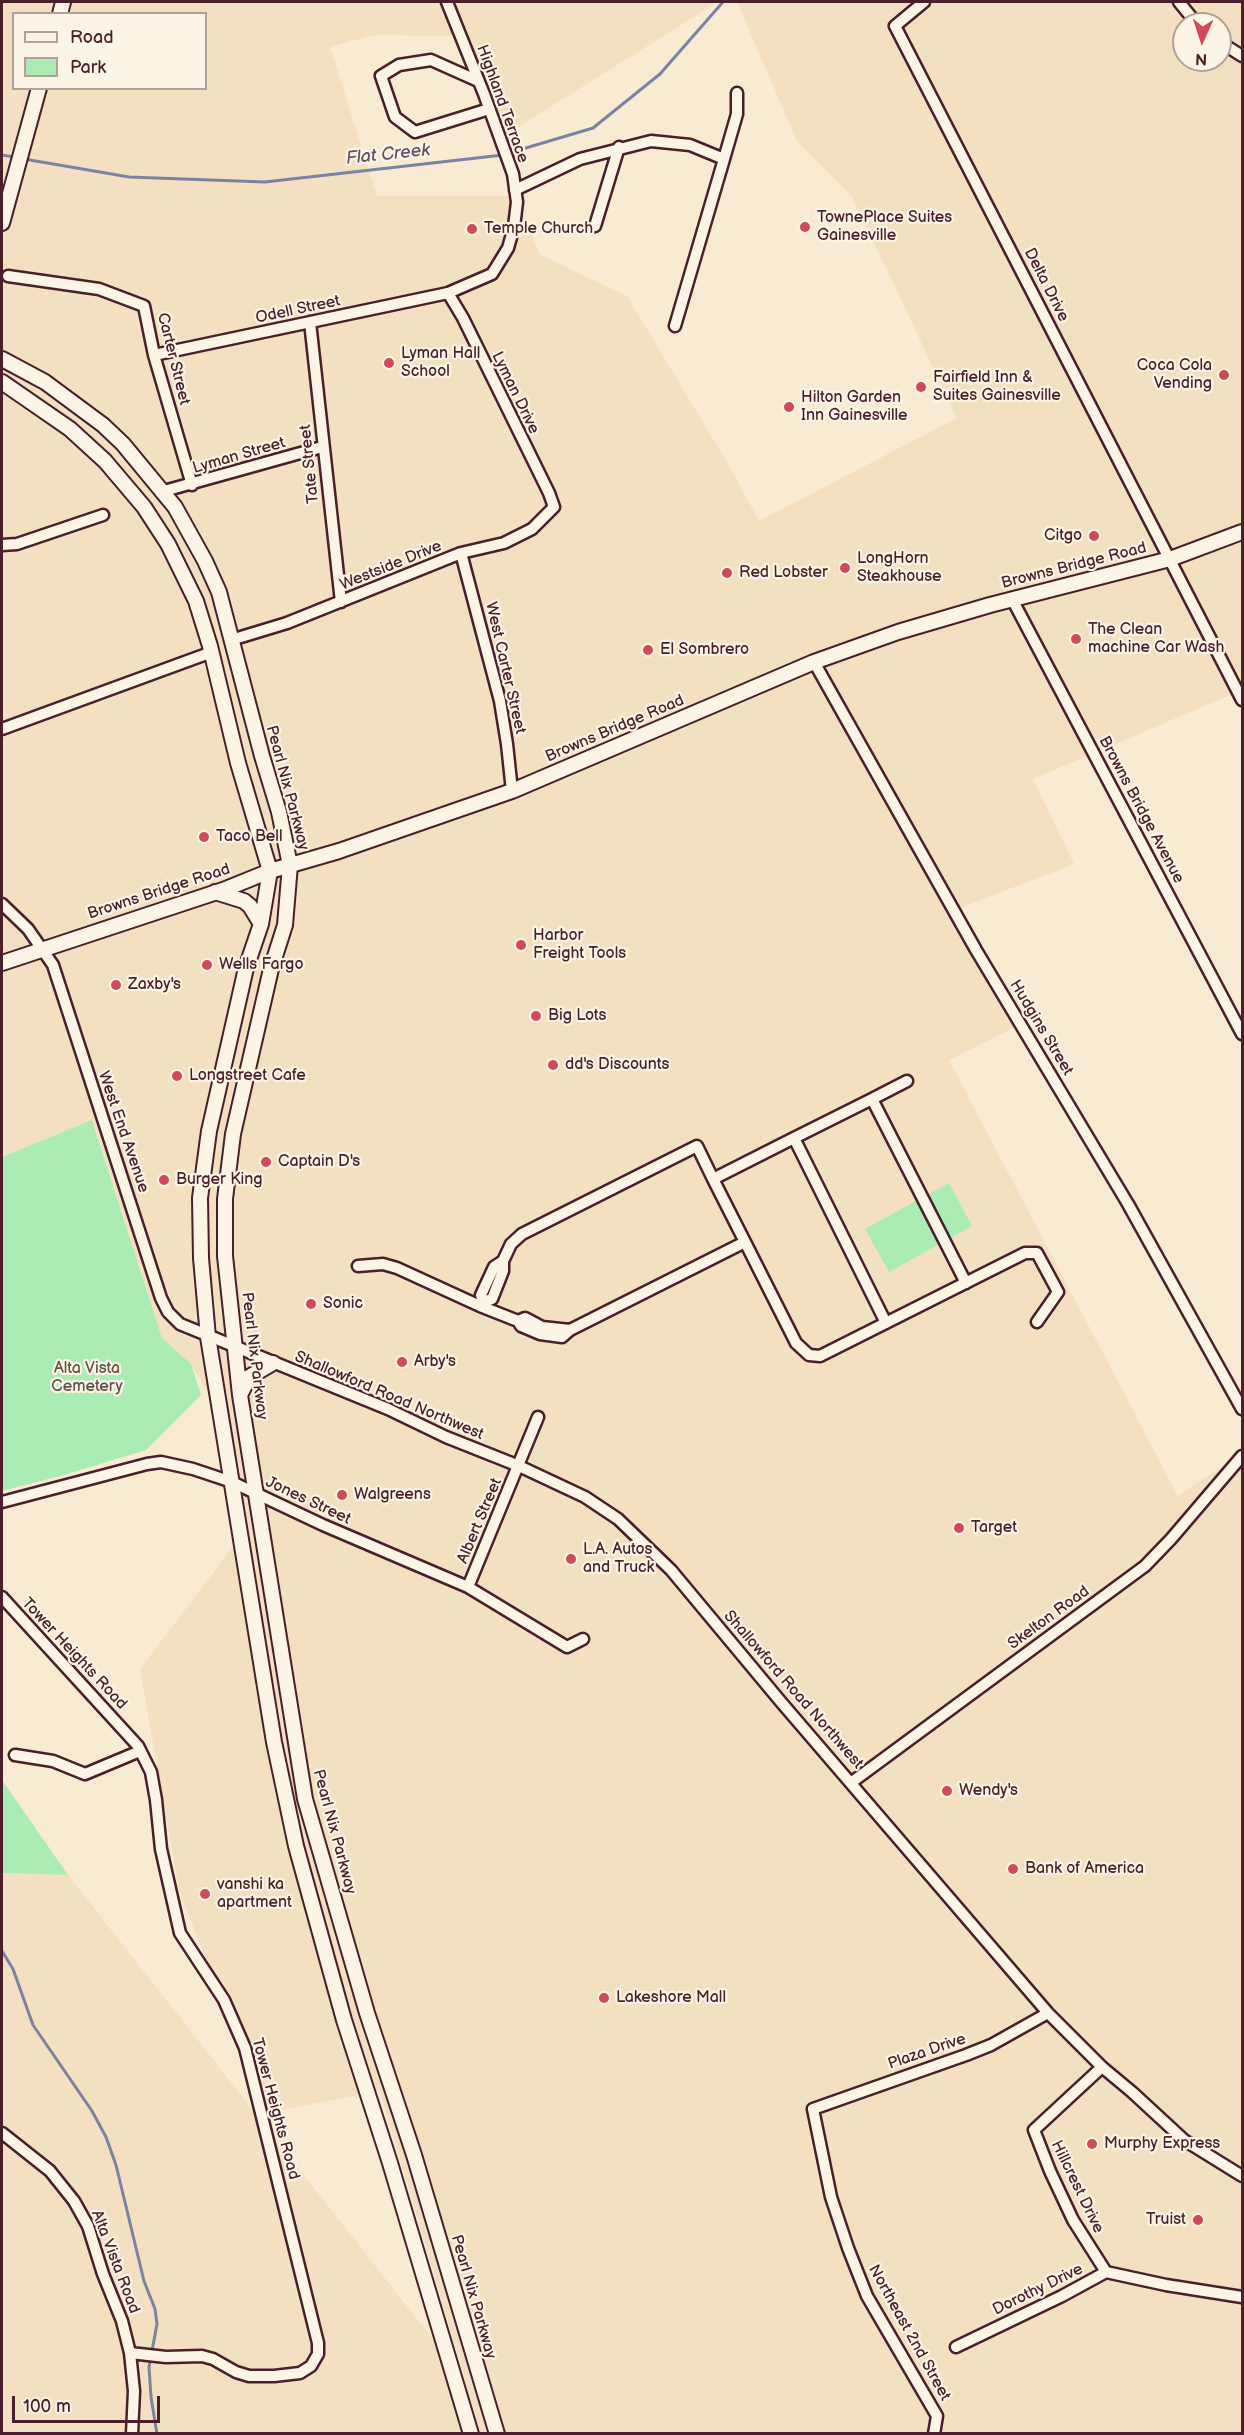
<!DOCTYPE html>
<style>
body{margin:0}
#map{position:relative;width:1244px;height:2435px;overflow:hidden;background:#f8ebd1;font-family:"Balsamiq Sans",sans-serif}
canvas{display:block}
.frame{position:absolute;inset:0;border:3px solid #4a1f2b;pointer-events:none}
.legend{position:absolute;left:12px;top:12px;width:195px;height:78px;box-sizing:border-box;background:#fcf5e5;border:2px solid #b59f9b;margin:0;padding:8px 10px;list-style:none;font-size:18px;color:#4a1f2b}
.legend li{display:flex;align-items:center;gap:12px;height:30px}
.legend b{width:30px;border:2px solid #b59f9b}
.north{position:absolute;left:1172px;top:12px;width:60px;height:60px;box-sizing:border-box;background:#fcf5e5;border:2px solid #b59f9b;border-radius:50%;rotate:183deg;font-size:16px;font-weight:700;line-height:24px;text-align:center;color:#4a1f2b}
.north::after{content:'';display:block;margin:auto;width:21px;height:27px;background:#d1495b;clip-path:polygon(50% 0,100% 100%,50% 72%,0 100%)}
.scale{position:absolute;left:12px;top:2396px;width:148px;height:27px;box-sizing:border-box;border:3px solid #4a1f2b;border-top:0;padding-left:8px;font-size:18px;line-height:21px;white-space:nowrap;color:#4a1f2b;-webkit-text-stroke:4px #fcf5e5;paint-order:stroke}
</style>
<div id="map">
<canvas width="1244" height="2435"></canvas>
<div class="frame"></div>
<ul class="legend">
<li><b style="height:8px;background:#fcf5e5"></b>Road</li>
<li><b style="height:16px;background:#abecb4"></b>Park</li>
</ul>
<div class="north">N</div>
<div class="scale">100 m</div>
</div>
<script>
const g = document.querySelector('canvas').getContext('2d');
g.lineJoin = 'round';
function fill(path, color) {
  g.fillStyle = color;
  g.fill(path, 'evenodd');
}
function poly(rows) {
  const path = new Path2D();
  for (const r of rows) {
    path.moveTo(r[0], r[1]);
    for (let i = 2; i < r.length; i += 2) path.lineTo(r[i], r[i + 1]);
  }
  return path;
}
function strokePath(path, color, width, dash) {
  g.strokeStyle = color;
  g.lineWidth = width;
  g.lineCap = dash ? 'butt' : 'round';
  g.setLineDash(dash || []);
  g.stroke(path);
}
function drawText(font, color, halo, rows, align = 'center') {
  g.font = font + ' "Balsamiq Sans",sans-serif';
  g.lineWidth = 4.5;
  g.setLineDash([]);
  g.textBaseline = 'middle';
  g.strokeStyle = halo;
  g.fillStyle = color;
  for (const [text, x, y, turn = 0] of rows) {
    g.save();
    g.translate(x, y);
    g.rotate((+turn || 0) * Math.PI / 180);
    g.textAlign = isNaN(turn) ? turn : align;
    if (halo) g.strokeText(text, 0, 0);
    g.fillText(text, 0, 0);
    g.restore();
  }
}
fill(poly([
 [2,2,718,2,507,134,460,36,373,35,330,47,377,196,516,196,540,255,627,296,734,474,759,521,957,418,852,196,797,141,737,2,1242,2,1242,690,1033,779,1074,864,957,909,1025,1022,949,1060,1178,1496,1242,1453,1242,2433,2,2433,2,1873,68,1875,465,2380,380,2091,265,2113,179,1890,140,1669,235,1544,228,1490,211,1398,191,1364,162,1338,93,1120,2,1157],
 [14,14,206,14,206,88,14,88],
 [1184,24,1220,24,1220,60,1184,60]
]), '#f2e0c0');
fill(poly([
 [92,1120,162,1338,191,1364,201,1395,146,1450,64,1475,2,1491,2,1157],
 [949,1183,972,1226,889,1272,865,1229],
 [2,1780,68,1875,2,1873]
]), '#abecb4');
strokePath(poly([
 [509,153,593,128,660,74,723,2],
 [2,155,14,157],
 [24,159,129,177,265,182,503,155],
 [2,1951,13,1969,33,2025,92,2111,106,2137,116,2165,144,2281,155,2309,157,2324,149,2367,151,2397,157,2434]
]), '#7984a4', 3);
const minor = poly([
 [924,2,895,26,1242,700],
 [1179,2,1197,24],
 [1220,42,1242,56],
 [478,81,431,60,399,65,381,76,395,117,415,132,489,109],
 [724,159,737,114,737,93],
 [515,190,580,159,651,141,690,145,724,159,675,326],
 [595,226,619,147],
 [8,276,99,289,144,306,154,355,192,485],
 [310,322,341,602],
 [154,355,448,293,492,274,508,248,514,227,517,202,513,174,484,94,447,2],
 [164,491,322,447],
 [2,545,17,544,103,515],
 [461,553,500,701,507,744,512,791],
 [1012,599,1242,1034],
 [231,640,287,623,461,553,504,543,532,529,554,507,549,493,463,318,448,293],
 [814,662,976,950,1128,1204,1242,1409],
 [2,729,212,652],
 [2,904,28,929,53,965,161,1298,168,1312,180,1324,388,1409,446,1437,519,1466,585,1497,618,1519,671,1570,781,1702,1048,2013,1102,2067,1132,2092,1184,2140,1242,2176],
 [872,1099,907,1081],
 [713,1179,745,1242],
 [358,1266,383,1264,397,1268,480,1306,518,1321,521,1326,540,1334,562,1337,570,1330,745,1242,796,1343,809,1355,820,1356,1025,1253,1037,1253,1058,1292,1037,1322],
 [483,1302,492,1299,503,1271,503,1261],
 [480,1306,483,1302,481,1295,494,1267,503,1261,511,1244,522,1234,697,1146,713,1179,794,1138],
 [518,1321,525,1318,542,1327,570,1330],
 [886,1323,794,1138,872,1099,966,1283],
 [2,1502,147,1464,161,1462,193,1469,232,1482,323,1525,468,1587,567,1647,583,1639],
 [468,1587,538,1417],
 [2,1597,138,1746,151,1772,156,1800,161,1849,180,1933,224,2000,245,2048,318,2343,318,2354,311,2366,300,2373,274,2376,249,2376,236,2372,213,2359,202,2356,166,2357,130,2353],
 [15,1755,53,1761,85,1774,140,1751],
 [852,1782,1145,1566,1171,1539,1242,1456],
 [1102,2067,1034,2130,1050,2171,1073,2220,1106,2272],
 [2,2133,50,2171,74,2201,88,2226,103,2274,122,2321,130,2353,134,2391,132,2434],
 [956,2347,1062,2296,1106,2272,1166,2285,1242,2297],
 [934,2434,937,2416,867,2296,848,2248,831,2197,813,2109,966,2055,991,2045,1048,2013]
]);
const major = poly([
 [60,14,63,2],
 [2,223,39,88],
 [2,359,45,382,103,425,123,444,175,507,205,561,219,592,262,756,279,812,290,865,285,925,271,969,233,1134,225,1199,225,1256,240,1395,305,1799,367,2013,414,2155,497,2434],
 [2,382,70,429,105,461,144,507,168,544,196,601,210,646,238,763,270,871,261,924,246,968,209,1131,200,1198,201,1258,208,1337,274,1742,296,1846,344,2020,390,2163,471,2434],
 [215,892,244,901,250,906,261,924],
 [2,963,223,890,270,871,339,851,512,791,814,662,898,632,990,605,1170,559,1242,532],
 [240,1395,249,1377,273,1363]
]);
strokePath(minor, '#4a1f2b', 15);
strokePath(major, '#4a1f2b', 18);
strokePath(minor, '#fcf5e5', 10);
strokePath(major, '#fcf5e5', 14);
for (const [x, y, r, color] of [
 [805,227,6,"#d1495b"],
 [472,229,6,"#d1495b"],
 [389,363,6,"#d1495b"],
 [1224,375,6,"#d1495b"],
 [921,387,6,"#d1495b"],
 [789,407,6,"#d1495b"],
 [1094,536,6,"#d1495b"],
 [845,568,6,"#d1495b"],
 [727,573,6,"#d1495b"],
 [1076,639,6,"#d1495b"],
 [648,650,6,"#d1495b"],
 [204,837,6,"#d1495b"],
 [521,945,6,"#d1495b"],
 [207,965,6,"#d1495b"],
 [116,985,6,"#d1495b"],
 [536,1016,6,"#d1495b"],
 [553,1065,6,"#d1495b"],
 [177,1076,6,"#d1495b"],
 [266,1162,6,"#d1495b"],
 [164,1180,6,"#d1495b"],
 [311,1304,6,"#d1495b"],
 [402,1362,6,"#d1495b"],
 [342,1495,6,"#d1495b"],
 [959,1528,6,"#d1495b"],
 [571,1559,6,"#d1495b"],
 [947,1791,6,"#d1495b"],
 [1013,1869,6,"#d1495b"],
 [205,1894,6,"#d1495b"],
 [604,1998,6,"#d1495b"],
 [1092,2144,6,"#d1495b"],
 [1198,2220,6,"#d1495b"]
]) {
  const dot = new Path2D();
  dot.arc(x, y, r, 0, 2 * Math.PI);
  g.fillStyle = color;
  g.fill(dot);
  strokePath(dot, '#fcf5e5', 2);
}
drawText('16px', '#4a1f2b', '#fcf5e5', [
 ["Highland Terrace",502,104,70],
 ["Delta Drive",1046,285,63],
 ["Odell Street",298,310,-12],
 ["Carter Street",173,359,76],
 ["Lyman Drive",515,393,64],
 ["Lyman Street",239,456,-16],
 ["Tate Street",310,464,-96],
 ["Westside Drive",391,566,-22],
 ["Browns Bridge Road",1074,566,-14],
 ["West Carter Street",505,668,77],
 ["Browns Bridge Road",615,729,-23],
 ["Pearl Nix Parkway",287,788,75],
 ["Browns Bridge Avenue",1141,810,62],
 ["Browns Bridge Road",159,892,-18],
 ["Hudgins Street",1041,1028,59],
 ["West End Avenue",123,1132,71],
 ["Pearl Nix Parkway",254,1356,83],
 ["Shallowford Road Northwest",389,1396,23],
 ["Jones Street",308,1501,25],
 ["Albert Street",480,1521,-67],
 ["Skelton Road",1049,1618,-36],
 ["Tower Heights Road",74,1654,47],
 ["Shallowford Road Northwest",793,1690,49],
 ["Pearl Nix Parkway",334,1832,75],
 ["Plaza Drive",927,2052,-19],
 ["Tower Heights Road",275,2109,75],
 ["Hillcrest Drive",1077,2187,64],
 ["Alta Vista Road",115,2262,69],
 ["Dorothy Drive",1038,2290,-26],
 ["Pearl Nix Parkway",473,2297,74],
 ["Northeast 2nd Street",909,2333,61]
]);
drawText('16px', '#4a1f2b', '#fcf5e5', [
 ["TownePlace Suites",817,218],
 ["Gainesville",817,236],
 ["Temple Church",484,229],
 ["Lyman Hall",401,354],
 ["School",401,372],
 ["Coca Cola",1212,366,"right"],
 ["Vending",1212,384,"right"],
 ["Fairfield Inn &",933,378],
 ["Suites Gainesville",933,396],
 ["Hilton Garden",801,398],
 ["Inn Gainesville",801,416],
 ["Citgo",1082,536,"right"],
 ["LongHorn",857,559],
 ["Steakhouse",857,577],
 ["Red Lobster",739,573],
 ["The Clean",1088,630],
 ["machine Car Wash",1088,648],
 ["El Sombrero",660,650],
 ["Taco Bell",216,837],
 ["Harbor",533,936],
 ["Freight Tools",533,954],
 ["Wells Fargo",219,965],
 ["Zaxby's",128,985],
 ["Big Lots",548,1016],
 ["dd's Discounts",565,1065],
 ["Longstreet Cafe",189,1076],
 ["Captain D's",278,1162],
 ["Burger King",176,1180],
 ["Sonic",323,1304],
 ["Arby's",414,1362],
 ["Walgreens",354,1495],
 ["Target",971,1528],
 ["L.A. Autos",583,1550],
 ["and Truck",583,1568],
 ["Wendy's",959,1791],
 ["Bank of America",1025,1869],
 ["vanshi ka",217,1885],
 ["apartment",217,1903],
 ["Lakeshore Mall",616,1998],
 ["Murphy Express",1104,2144],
 ["Truist",1186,2220,"right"]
], 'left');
drawText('16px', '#62524d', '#fcf5e5', [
 ["Alta Vista",87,1369],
 ["Cemetery",87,1387]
]);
drawText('italic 18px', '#625267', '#fcf5e5', [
 ["Flat Creek",388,155,-6]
]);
</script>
